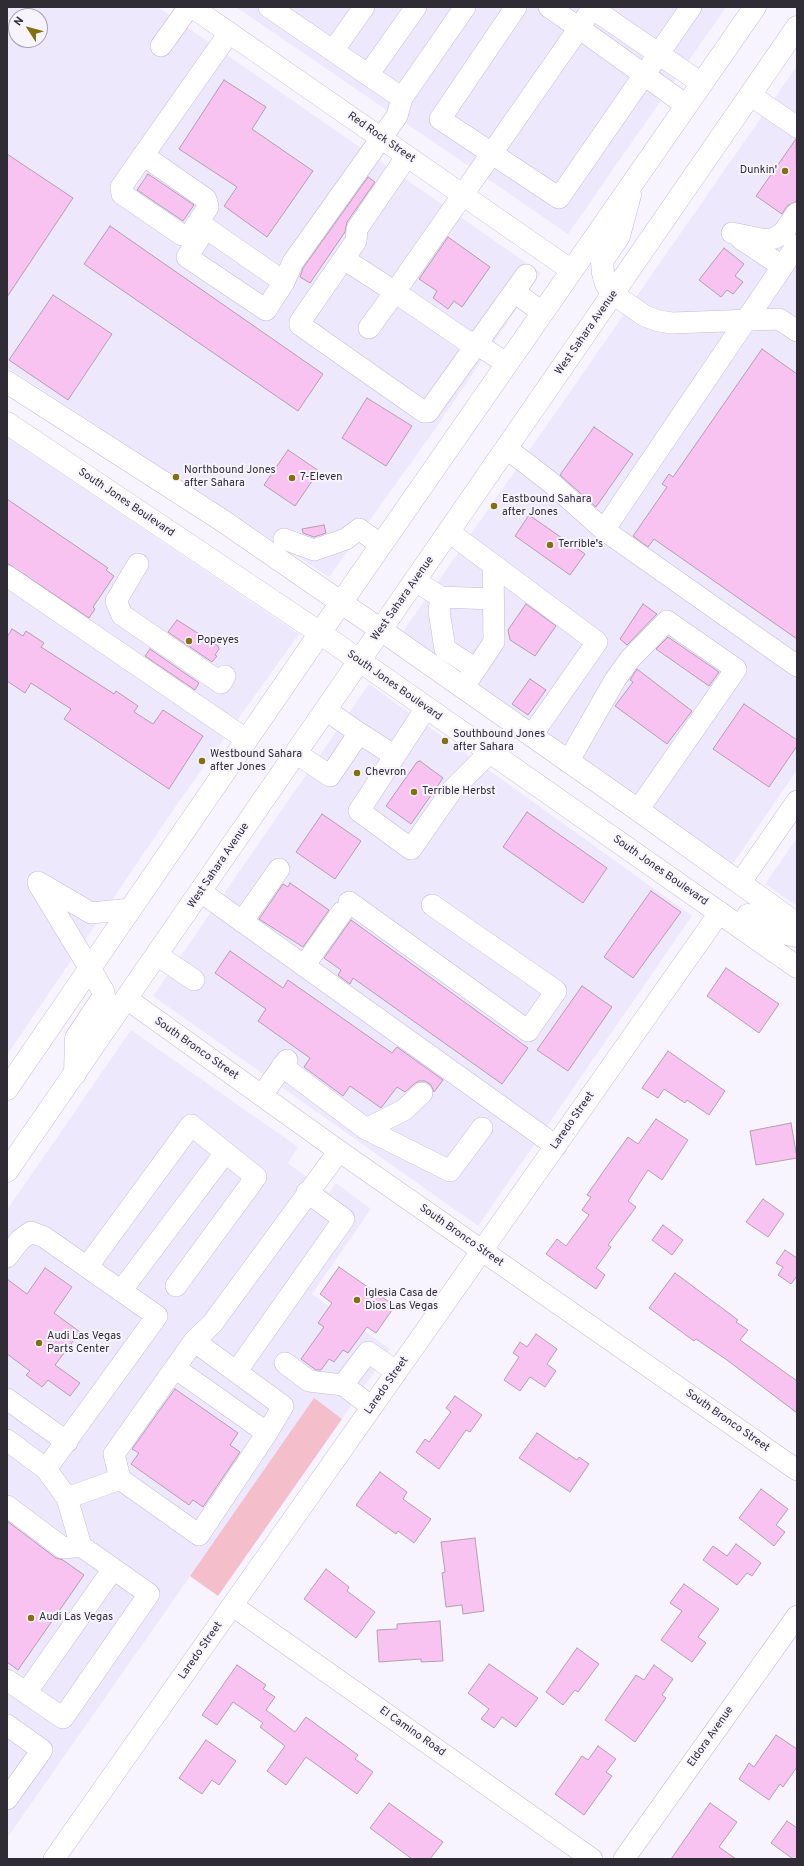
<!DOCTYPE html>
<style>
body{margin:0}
#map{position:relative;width:804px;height:1866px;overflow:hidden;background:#f7f4ff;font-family:Overpass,sans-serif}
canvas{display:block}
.frame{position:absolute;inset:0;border:8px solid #2f2c36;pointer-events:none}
.north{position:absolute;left:8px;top:8px;width:40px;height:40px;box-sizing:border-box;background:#f7f4ff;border:1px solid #a7a4af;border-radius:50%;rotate:306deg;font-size:11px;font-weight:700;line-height:16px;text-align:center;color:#2f2c36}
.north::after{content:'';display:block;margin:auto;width:14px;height:18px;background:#83700f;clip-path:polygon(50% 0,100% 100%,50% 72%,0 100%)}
</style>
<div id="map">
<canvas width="804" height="1866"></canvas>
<div class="frame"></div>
<div class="north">N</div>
</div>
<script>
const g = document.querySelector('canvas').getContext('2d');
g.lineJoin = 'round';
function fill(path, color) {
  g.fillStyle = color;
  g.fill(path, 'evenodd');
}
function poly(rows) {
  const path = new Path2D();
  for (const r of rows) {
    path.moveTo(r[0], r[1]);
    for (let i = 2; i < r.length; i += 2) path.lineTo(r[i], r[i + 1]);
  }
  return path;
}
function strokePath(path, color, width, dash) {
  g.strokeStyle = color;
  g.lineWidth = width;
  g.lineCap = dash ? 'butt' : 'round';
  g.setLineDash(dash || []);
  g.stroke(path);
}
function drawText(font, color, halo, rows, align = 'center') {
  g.font = font + ' Overpass,sans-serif';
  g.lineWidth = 4;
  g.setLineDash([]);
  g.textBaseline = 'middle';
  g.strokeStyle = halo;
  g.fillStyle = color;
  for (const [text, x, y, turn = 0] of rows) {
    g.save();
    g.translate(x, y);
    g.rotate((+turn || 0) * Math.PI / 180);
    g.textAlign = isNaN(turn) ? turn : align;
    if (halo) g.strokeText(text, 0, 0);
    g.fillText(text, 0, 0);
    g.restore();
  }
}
fill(poly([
 [7,7,158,7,541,273,433,432,329,577,7,367],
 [16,16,40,16,40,40,16,40],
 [236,7,726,7,568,234],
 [797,66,797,770,732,865,402,633],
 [7,437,299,634,180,800,7,1055],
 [369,684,692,916,478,1226,153,996],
 [797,838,797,906,765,884],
 [131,1030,298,1147,288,1163,329,1193,336,1183,371,1209,312,1294,390,1349,342,1419,314,1399,7,1838,7,1210]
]), '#eee8fd');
fill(poly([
 [314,1398,342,1419,218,1596,190,1576]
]), '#f4becb');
const building = poly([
 [224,80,266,107,252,129,313,171,267,237,224,206,237,187,179,149,224,80],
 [796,139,797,201,787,206,782,214,756,196,796,139],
 [7,154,73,198,7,297,7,154],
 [148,174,194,205,183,221,137,190,148,174],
 [368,177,375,182,347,222,345,232,310,283,300,277,303,268,368,177],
 [110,226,323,374,298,411,84,264,110,226],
 [448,237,490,267,462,307,454,301,448,309,433,298,437,291,419,279,448,237],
 [724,248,744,264,735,276,743,282,733,294,727,290,721,297,699,280,724,248],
 [53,295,112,334,68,400,9,360,53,295],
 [762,349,797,374,797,639,654,539,648,547,633,536,667,487,662,484,669,474,673,477,762,349],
 [367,398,412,426,386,466,342,438,367,398],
 [594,427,633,454,596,507,560,475,594,427],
 [288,450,319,471,295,506,264,485,288,450],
 [7,499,108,568,106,570,114,576,93,607,95,609,89,618,7,563,7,499],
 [529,515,585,554,570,575,515,536,529,515],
 [324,525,326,533,314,537,303,533,302,529,324,525],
 [526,604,556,626,535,656,510,640,508,630,526,604],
 [643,604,657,614,627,645,620,639,643,604],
 [177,620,218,646,219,649,215,655,217,656,212,662,168,632,177,620],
 [12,629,23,636,26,631,44,643,41,647,114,694,116,691,138,706,134,712,153,724,163,710,203,736,169,789,64,719,71,709,31,683,25,693,7,681,7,637,12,629],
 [668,637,719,672,709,686,656,649,668,637],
 [150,649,199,683,195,690,145,656,150,649],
 [637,669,692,711,667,744,615,706,633,682,630,680,637,669],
 [530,679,546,690,528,715,512,704,530,679],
 [744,704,797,740,797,746,769,787,713,749,744,704],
 [420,761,443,778,411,824,386,806,417,762,420,761],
 [527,812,607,868,583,903,503,847,527,812],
 [322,814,361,841,335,879,296,852,322,814],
 [290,883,329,910,303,947,259,919,283,884,288,887,290,883],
 [651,891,681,912,633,978,604,957,651,891],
 [351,920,528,1048,502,1084,353,978,350,984,338,975,341,970,324,958,351,920],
 [230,951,283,988,288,980,392,1053,397,1047,443,1080,434,1092,431,1085,425,1081,419,1081,414,1084,405,1092,397,1087,381,1108,350,1086,343,1096,304,1067,310,1058,258,1021,266,1009,215,973,230,951],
 [726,968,779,1004,759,1033,707,996,726,968],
 [582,986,612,1007,568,1071,537,1050,582,986],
 [668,1051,725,1091,709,1115,687,1100,685,1103,664,1089,658,1098,642,1088,668,1051],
 [656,1119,688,1140,662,1180,648,1170,628,1201,636,1207,608,1245,611,1247,596,1268,605,1275,596,1289,546,1254,557,1239,566,1246,589,1215,582,1210,591,1197,587,1195,608,1165,628,1137,638,1144,656,1119],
 [791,1123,797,1158,756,1165,750,1131,791,1123],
 [763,1199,784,1214,768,1237,746,1222,763,1199],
 [663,1225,683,1240,672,1255,652,1240,663,1225],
 [785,1250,797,1258,797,1276,791,1284,778,1275,783,1267,776,1263,785,1250],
 [339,1267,395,1306,376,1333,367,1327,348,1353,343,1350,334,1362,329,1359,321,1370,316,1370,301,1359,324,1327,318,1323,332,1303,320,1294,339,1267],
 [45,1268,72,1287,54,1313,80,1332,55,1365,80,1383,70,1396,48,1380,42,1387,26,1375,30,1371,7,1354,7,1279,27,1294,45,1268],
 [675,1273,738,1320,736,1322,748,1330,740,1340,797,1381,797,1413,727,1360,696,1339,694,1341,649,1308,675,1273],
 [536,1334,557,1349,547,1364,556,1371,545,1387,530,1377,520,1391,504,1380,519,1357,513,1353,520,1342,527,1347,536,1334],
 [175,1389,238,1433,230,1445,240,1452,203,1507,193,1500,189,1505,131,1464,139,1453,132,1449,175,1389],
 [455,1396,482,1415,470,1432,466,1430,439,1469,416,1452,425,1439,429,1442,451,1412,446,1408,455,1396],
 [537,1433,577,1460,579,1457,589,1464,570,1492,519,1458,537,1433],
 [380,1472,407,1492,403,1499,431,1519,414,1543,398,1531,396,1534,356,1505,380,1472],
 [761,1489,788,1509,776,1525,785,1532,774,1546,739,1518,761,1489],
 [7,1521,56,1558,63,1560,84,1575,18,1670,7,1662,7,1521],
 [475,1538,484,1611,463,1614,462,1605,446,1607,442,1573,445,1572,441,1542,475,1538],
 [736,1544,761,1563,752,1576,747,1573,737,1585,703,1560,713,1546,727,1556,736,1544],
 [326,1569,349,1587,347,1591,375,1612,356,1638,304,1599,326,1569],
 [684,1584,719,1609,698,1637,706,1643,692,1662,661,1640,682,1611,670,1603,684,1584],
 [440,1621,443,1661,421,1662,421,1659,379,1662,377,1630,397,1629,397,1624,440,1621],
 [577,1648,599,1664,578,1692,575,1690,563,1705,546,1692,577,1648],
 [489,1664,538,1698,516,1727,502,1717,494,1728,481,1719,489,1709,468,1693,489,1664],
 [237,1665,266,1685,263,1689,275,1697,266,1710,295,1732,306,1717,358,1755,355,1759,373,1772,357,1794,306,1757,286,1785,267,1771,285,1746,260,1727,263,1723,233,1702,217,1725,202,1715,237,1665],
 [654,1665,673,1679,662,1695,666,1698,635,1742,605,1720,636,1675,644,1680,654,1665],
 [776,1735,797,1749,797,1767,783,1787,780,1784,769,1800,739,1779,749,1763,754,1767,776,1735],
 [206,1740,236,1761,219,1785,212,1780,202,1794,179,1778,206,1740],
 [598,1746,616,1759,606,1772,612,1776,584,1815,555,1794,582,1756,588,1760,598,1746],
 [389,1803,443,1842,430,1859,412,1859,370,1828,389,1803],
 [710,1803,737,1822,719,1847,736,1859,671,1859,710,1803],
 [787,1821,797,1828,797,1859,793,1859,771,1843,787,1821]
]);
fill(building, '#f8c3f1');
strokePath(building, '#b59eb2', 1);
const minor = poly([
 [192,7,571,270],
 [269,7,402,98],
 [516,7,440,119,559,198,691,7],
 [593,7,579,28,686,105],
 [592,8,701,83],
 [161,46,189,7],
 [333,51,364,7],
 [368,75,416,7],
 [750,95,797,127],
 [143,155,206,199,208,207,190,235,182,235,122,194,121,187,229,33],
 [407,156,357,229,356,241,300,322,300,325,424,412,428,412,526,275],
 [732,233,766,240,775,238,783,233,797,213],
 [741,239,782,266],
 [344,259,395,292,369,328],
 [284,282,206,228,187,257,266,310,284,282,293,262,397,116,402,98,465,7],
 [514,292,542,312],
 [613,294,645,316,659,321,672,323,779,319,797,331],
 [507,364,477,344,465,340,395,292,579,28,549,7],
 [506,448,549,481,604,530,797,666],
 [604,530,797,245],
 [449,532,597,642,532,735],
 [284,539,314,550,346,539,359,529,381,545],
 [138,564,116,601,122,615,221,683,225,676],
 [7,576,247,740],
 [415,581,441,597,493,599],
 [441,597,439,611,445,649,476,669],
 [463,688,494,642,493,565],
 [426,708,359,811,411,849,452,790,490,752],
 [359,733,395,756],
 [296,753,330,776,359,733,326,710],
 [568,762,615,680,630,659,667,621,736,669,638,810],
 [38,882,91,913,131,909],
 [740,883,797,801],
 [39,885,90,969],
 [201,892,556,1146],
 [349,902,528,1031,556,991,432,905],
 [242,922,279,869],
 [157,955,194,980],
 [304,966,342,912],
 [127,999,339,1151,797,1470],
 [282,1066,366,1129,450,1171,482,1128],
 [262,1095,287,1060],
 [366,1129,404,1110,422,1093],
 [7,1257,20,1240,31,1232,44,1237,157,1316,46,1469],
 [87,1267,191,1125,256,1177,176,1286],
 [121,1291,225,1153],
 [194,1341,212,1324,339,1151],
 [285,1363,309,1381,343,1385],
 [175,1368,267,1433],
 [236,1372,344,1219,307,1192],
 [7,1399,67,1442],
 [372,1407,343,1385,368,1352,397,1372],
 [7,1440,46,1469,67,1498,81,1546,149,1594,63,1718,7,1680],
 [67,1498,120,1479,114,1454,194,1341,283,1406,267,1433,199,1535,120,1479],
 [7,1506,63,1548,81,1546],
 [233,1606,592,1859],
 [26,1693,113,1569],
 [7,1725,42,1750,7,1799],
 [54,1859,720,912],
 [624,1859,797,1616]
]);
const major = poly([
 [613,294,606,284,603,273,602,261,619,236,630,195],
 [7,382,220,519,381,630,638,810,797,924],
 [7,423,320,633,797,967],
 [748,915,770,930,797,936],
 [75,1074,76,1038,104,996,103,991,90,969],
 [7,1089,320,633,755,7],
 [7,1171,797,27]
]);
strokePath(minor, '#c4bcd6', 22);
strokePath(major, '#c4bcd6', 23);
strokePath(minor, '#fff', 21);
strokePath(major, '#fff', 22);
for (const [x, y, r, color] of [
 [785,171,4,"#83700f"],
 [176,477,4,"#83700f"],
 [292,478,4,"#83700f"],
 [494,506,4,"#83700f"],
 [550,545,4,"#83700f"],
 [189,641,4,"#83700f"],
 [445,741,4,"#83700f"],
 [202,761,4,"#83700f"],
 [357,773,4,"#83700f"],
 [414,792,4,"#83700f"],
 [357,1300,4,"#83700f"],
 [39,1343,4,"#83700f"],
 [31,1618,4,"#83700f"]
]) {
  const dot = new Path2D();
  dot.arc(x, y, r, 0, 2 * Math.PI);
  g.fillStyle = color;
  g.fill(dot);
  strokePath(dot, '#f7f4ff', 1.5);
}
drawText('11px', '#2f2c36', '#f7f4ff', [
 ["Red Rock Street",381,138,35],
 ["West Sahara Avenue",587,333,-55],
 ["South Jones Boulevard",126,503,34],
 ["West Sahara Avenue",403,599,-55],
 ["South Jones Boulevard",394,686,35],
 ["West Sahara Avenue",219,866,-56],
 ["South Jones Boulevard",660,871,35],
 ["South Bronco Street",196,1049,35],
 ["Laredo Street",573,1121,-55],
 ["South Bronco Street",461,1236,35],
 ["Laredo Street",387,1386,-55],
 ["South Bronco Street",727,1421,35],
 ["Laredo Street",201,1651,-55],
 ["El Camino Road",412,1732,35],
 ["Eldora Avenue",711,1737,-55]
]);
drawText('11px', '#2f2c36', '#f7f4ff', [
 ["Dunkin'",777,171,"right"],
 ["Northbound Jones",184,471],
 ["after Sahara",184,484],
 ["7-Eleven",300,478],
 ["Eastbound Sahara",502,500],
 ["after Jones",502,513],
 ["Terrible's",558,545],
 ["Popeyes",197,641],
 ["Southbound Jones",453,735],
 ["after Sahara",453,748],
 ["Westbound Sahara",210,755],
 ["after Jones",210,768],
 ["Chevron",365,773],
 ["Terrible Herbst",422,792],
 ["Iglesia Casa de",365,1294],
 ["Dios Las Vegas",365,1307],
 ["Audi Las Vegas",47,1337],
 ["Parts Center",47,1350],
 ["Audi Las Vegas",39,1618]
], 'left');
</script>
